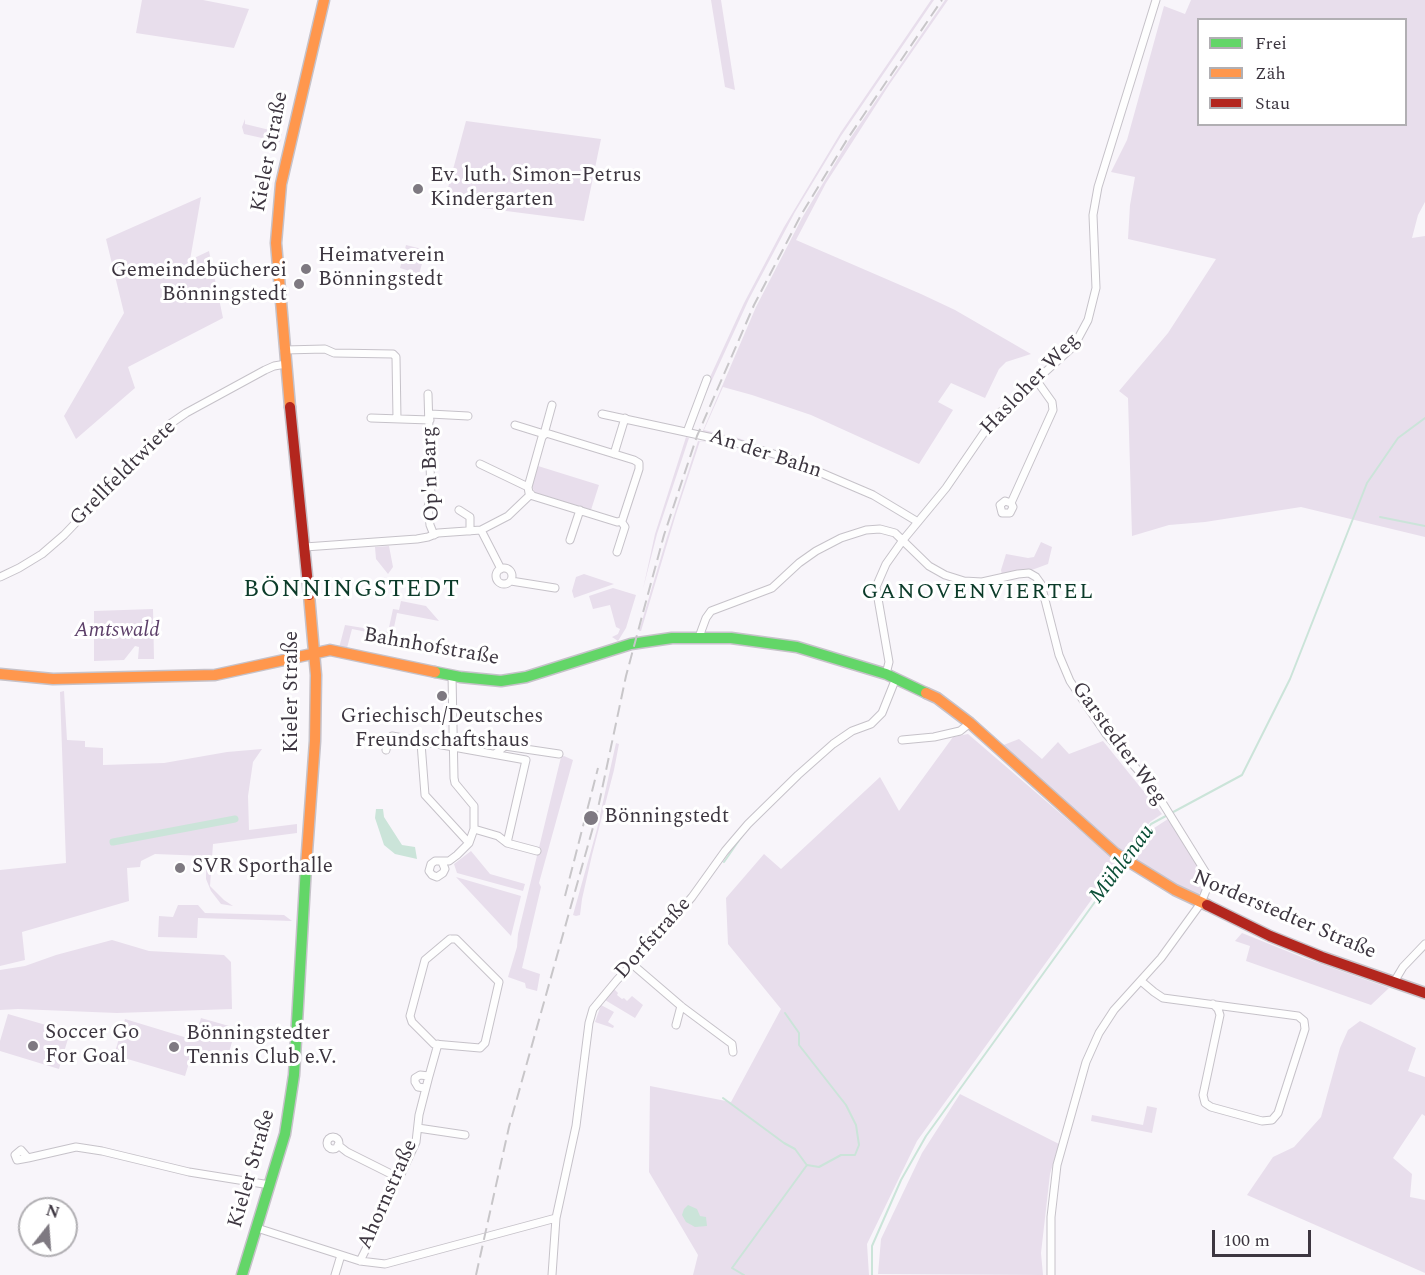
<!DOCTYPE html>
<meta charset="utf-8">
<style>
body{margin:0}
#map{position:relative;width:1425px;height:1275px;overflow:hidden;background:#f8f5fa;font-family:Spectral,serif}
canvas{display:block}
.legend{position:absolute;left:1197px;top:18px;width:210px;height:108px;box-sizing:border-box;background:#fff;border:2px solid #b1afb3;margin:0;padding:8px 10px;list-style:none;font-size:18px;color:#3d3640}
.legend li{display:flex;align-items:center;gap:12px;height:30px}
.legend b{width:30px;border:2px solid #b1afb3}
.north{position:absolute;left:18px;top:1197px;width:60px;height:60px;box-sizing:border-box;background:#fff;border:2px solid #b1afb3;border-radius:50%;rotate:17deg;font-size:16px;font-weight:700;line-height:24px;text-align:center;color:#3d3640}
.north::after{content:'';display:block;margin:auto;width:21px;height:27px;background:#7e7981;clip-path:polygon(50% 0,100% 100%,50% 72%,0 100%)}
.scale{position:absolute;left:1212px;top:1230px;width:99px;height:27px;box-sizing:border-box;border:3px solid #3d3640;border-top:0;padding-left:8px;font-size:18px;line-height:21px;white-space:nowrap;color:#3d3640;-webkit-text-stroke:4px #fff;paint-order:stroke}
</style>
<div id="map">
<canvas width="1425" height="1275"></canvas>
<ul class="legend">
<li><b style="height:8px;background:#63d668"></b>Frei</li>
<li><b style="height:8px;background:#ff974d"></b>Zäh</li>
<li><b style="height:8px;background:#b3261e"></b>Stau</li>
</ul>
<div class="north">N</div>
<div class="scale">100 m</div>
</div>
<script>
const g = document.querySelector('canvas').getContext('2d');
g.lineJoin = 'round';
function fill(path, color) {
  g.fillStyle = color;
  g.fill(path, 'evenodd');
}
function poly(rows) {
  const path = new Path2D();
  for (const r of rows) {
    if (r.length === 3) {
      path.moveTo(r[0] + r[2], r[1]);
      path.arc(r[0], r[1], r[2], 0, 2 * Math.PI);
      continue;
    }
    path.moveTo(r[0], r[1]);
    for (let i = 2; i < r.length; i += 2) path.lineTo(r[i], r[i + 1]);
  }
  return path;
}
function strokePath(path, color, width, dash) {
  g.strokeStyle = color;
  g.lineWidth = width;
  g.lineCap = dash ? 'butt' : 'round';
  g.setLineDash(dash || []);
  g.stroke(path);
}
function drawText(font, color, halo, rows, align = 'center') {
  g.font = font + ' Spectral,serif';
  g.lineWidth = 6;
  g.setLineDash([]);
  g.textBaseline = 'middle';
  g.strokeStyle = halo;
  g.fillStyle = color;
  for (const [text, x, y, turn = 0] of rows) {
    g.save();
    g.translate(x, y);
    g.rotate((+turn || 0) * Math.PI / 180);
    g.textAlign = isNaN(turn) ? turn : align;
    if (halo) g.strokeText(text, 0, 0);
    g.fillText(text, 0, 0);
    g.restore();
  }
}
fill(poly([
 [142,0,203,0,249,9,234,48,136,33],
 [711,0,721,0,735,90,725,87],
 [931,0,934,0,841,136,795,212,749,299,702,402,705,388,744,303,784,227,841,132],
 [945,0,948,0,889,85,826,183,796,240,921,294,955,310,1031,354,1006,362,999,369,985,398,951,383,938,402,953,410,919,464,811,415,752,395,723,387,704,430,738,438,784,454,820,468,820,469,737,439,702,433,756,307,802,218,849,140],
 [1191,0,1425,0,1425,202,1418,215,1412,238,1425,236,1425,537,1301,507,1205,522,1169,525,1132,536,1128,398,1119,391,1168,333,1216,259,1128,239,1130,205,1135,177,1111,172,1127,140,1164,6,1185,14],
 [1198,20,1406,20,1406,124,1198,124],
 [245,119,245,124,282,133,280,142,244,134,242,127],
 [466,121,601,139,584,221,444,203],
 [201,197,190,260,209,251,223,318,128,367,135,388,76,439,64,416,124,313,106,239],
 [406,245,426,250,419,274,400,268],
 [686,437,689,438,657,534,643,589,655,534],
 [706,440,726,443,770,454,818,473,817,477,778,459,737,447,700,441,676,514,641,631,639,631,667,537,698,441,704,442],
 [538,466,599,485,591,510,535,493,532,487],
 [1041,542,1052,547,1048,564,1029,571,1002,575,1001,570,1006,554,1028,558,1034,557],
 [389,546,393,567,388,574,376,559,375,547],
 [584,574,614,584,574,598,572,591,576,577],
 [613,588,636,595,626,628,618,641,612,637,618,634,620,629,616,627,610,605,593,609,589,596],
 [401,601,426,606,439,621,397,613,392,637,352,629,347,648,339,648,345,625,388,632,393,609,399,610],
 [153,609,154,659,138,659,139,647,135,646,124,660,94,661,94,611],
 [64,691,67,740,85,741,85,747,103,748,103,765,164,763,227,752,262,749,253,762,248,796,249,830,297,824,297,833,213,844,210,886,224,900,233,906,221,904,211,891,206,879,206,856,155,854,141,861,140,867,127,868,129,901,22,932,25,960,0,966,0,870,66,863,60,692],
 [968,734,1118,863,917,1141,867,1244,869,1275,693,1275,698,1255,649,1172,650,1086,731,1102,781,1009,728,944,726,898,764,854,781,869,880,777,899,811,953,737],
 [1019,739,1042,759,1058,742,1069,754,1103,741,1162,814,1150,822,1127,854,1115,848,1001,746],
 [616,743,619,744,614,770,592,855,582,899,580,915,576,916,573,915,597,829],
 [564,756,573,760,539,883,541,887,522,968,540,974,537,991,526,988,525,983,508,977,517,947,518,934,561,757],
 [1168,819,1204,877,1205,885,1202,892,1197,895,1191,894,1133,859,1136,855,1134,853,1151,830],
 [471,851,490,874,525,884,523,891,457,873,454,864],
 [456,877,521,896,511,936],
 [178,905,198,905,205,913,284,915,292,921,198,918,197,938,158,937,159,916,173,917],
 [1242,933,1304,958,1389,988,1371,1005,1246,961,1250,946,1235,941],
 [112,940,149,951,224,955,231,962,232,1009,117,1013,18,1009,0,1010,0,970,25,966,56,955],
 [614,989,618,993,617,995,622,999,624,998,627,1001,632,996,643,1005,635,1018,605,1000],
 [601,1005,614,1012,608,1022,614,1026,613,1028,595,1022],
 [8,1014,70,1032,59,1069,0,1051,0,1041],
 [201,1018,236,1028,226,1063,192,1053,185,1076,114,1055,125,1019,194,1040],
 [1360,1021,1416,1048,1408,1071,1425,1077,1425,1116,1422,1114,1393,1158,1412,1174,1410,1197,1425,1200,1425,1273,1247,1195,1273,1157,1294,1147,1321,1117,1340,1048,1348,1030],
 [960,1094,1059,1144,1050,1174,1041,1253,1043,1275,878,1274,881,1239,922,1153],
 [1147,1106,1157,1108,1152,1133,1091,1121,1092,1115,1143,1125]
]), '#e8deec');
fill(poly([
 [376,809,383,809,384,817,402,845,415,847,417,859,395,854,384,845,375,818],
 [688,1205,697,1209,700,1216,706,1217,707,1226,695,1227,686,1222,682,1215,684,1209]
]), '#cbe4d9');
strokePath(poly([
 [1380,517,1425,526],
 [1128,856,1151,824,1242,775,1290,679,1367,483,1398,438,1425,418],
 [724,862,742,836],
 [723,1098,784,1143,795,1149,806,1164],
 [744,1275,732,1268,807,1165,819,1167,841,1155,855,1155,859,1145,856,1125,846,1105,799,1045,799,1033,785,1013],
 [872,1275,872,1246,901,1180,926,1136,1123,863]
]), '#cbe4d9', 2);
strokePath(poly([
 [113,842,235,819]
]), '#cbe4d9', 7);
const street = poly([
 [284,350,325,349,334,353,393,354,396,357,397,419],
 [428,394,431,497,428,507,430,525,434,535],
 [430,414,468,416],
 [602,414,736,443,784,457,873,495,918,522],
 [371,418,430,420],
 [515,425,544,434,552,405],
 [687,432,707,379],
 [546,433,634,460,639,463,639,469,622,521,617,522,533,496,529,493,528,487,542,437,546,433],
 [614,454,625,418],
 [480,464,528,487],
 [1011,503,1013,507,1010,513,1002,513,1000,505,1005,501,1011,503,1053,410,1052,402,1037,381],
 [459,510,470,517,470,531],
 [481,530,501,569],
 [570,540,580,510],
 [305,547,417,539,428,537,438,533,481,530,508,516,531,494],
 [617,552,625,527,621,521],
 [504,576,8],
 [0,577,19,568,42,554,64,535,170,424,186,413,265,370,274,366,286,364],
 [511,581,555,588],
 [699,637,706,618,711,611,772,588,799,563,816,551,841,538,866,530,880,529,895,533,929,566,945,575,964,581,982,582,1018,574,1029,573,1036,577,1041,584,1059,655,1070,681,1106,734,1152,786,1206,873,1209,883,1201,903,1161,958,1114,1010,1099,1033,1086,1062,1057,1165,1051,1217,1051,1275],
 [886,674,889,662,876,587,886,564,903,540,946,488,994,418,1074,346,1088,320,1096,288,1093,215,1098,187,1156,0],
 [902,740,934,737,960,731,970,723],
 [421,743,425,795,469,843],
 [386,750,388,739,392,736,526,760,507,843,498,836,474,829],
 [495,754,505,746,559,754],
 [507,843,537,851],
 [442,862,445,869,443,873,437,877,432,875,429,871,431,864,435,861,449,861,457,855,469,843,474,829,474,806,455,783,454,778,452,675],
 [450,939,456,939,499,982,485,1043,480,1048,434,1044,412,1022,410,1016,425,960,450,939],
 [632,964,681,1006,732,1044,733,1052],
 [1141,981,1154,992,1163,998,1298,1016,1304,1021,1305,1029,1278,1113,1272,1120,1262,1121,1211,1107,1205,1103,1203,1095,1220,1015,1218,1009,1213,1004],
 [1394,982,1403,967,1425,944],
 [676,1025,681,1006],
 [429,1076,438,1044],
 [418,1128,465,1135],
 [333,1143,6],
 [338,1145,347,1152,399,1178],
 [28,1158,17,1160,15,1155,21,1150,28,1158,76,1147,102,1151,189,1172,270,1185],
 [257,1228,360,1261,385,1264,556,1218],
 [360,1261,376,1229,388,1195,401,1174,416,1142,419,1115,429,1076,420,1075,415,1078,415,1082,418,1087,425,1088],
 [335,1275,341,1255],
 [552,1275,556,1218,576,1126,589,1023,593,1009,617,980,655,940,692,897,725,851,748,824,798,775,833,744,852,731,871,724,882,713,896,678]
]);
const fast = poly([
 [435,672,460,677,501,681,526,677,631,644,672,638,731,638,797,647,886,674,926,693],
 [242,1275,285,1134,294,1075,306,866]
]);
const slow = poly([
 [290,407,276,243,281,184,324,0],
 [0,674,53,679,215,675,330,650,435,672],
 [926,693,937,698,970,723,1115,853,1175,890,1207,905],
 [306,866,315,741,316,675,309,595]
]);
const jam = poly([
 [290,407,309,595],
 [1207,905,1270,936,1322,957,1425,993]
]);
strokePath(street, '#c6c2c9', 9);
strokePath(fast, '#c6c2c9', 13);
strokePath(slow, '#c6c2c9', 13);
strokePath(jam, '#c6c2c9', 13);
strokePath(street, '#fefefe', 7);
strokePath(fast, '#63d668', 10);
strokePath(slow, '#ff974d', 10);
strokePath(jam, '#b3261e', 10);
strokePath(poly([
 [565,896,598,768],
 [476,1275,509,1127,597,813,626,676,648,594,664,535,697,436,754,305,801,215,848,138,942,0]
]), '#c8c6c9', 2, [12, 6]);
for (const [x, y, r, color] of [
 [418,189,6,"#7e7981"],
 [306,269,6,"#7e7981"],
 [299,284,6,"#7e7981"],
 [442,696,6,"#7e7981"],
 [591,818,8,"#7e7981"],
 [180,868,6,"#7e7981"],
 [33,1046,6,"#7e7981"],
 [174,1047,6,"#7e7981"]
]) {
  const dot = new Path2D();
  dot.arc(x, y, r, 0, 2 * Math.PI);
  g.fillStyle = color;
  g.fill(dot);
  strokePath(dot, '#fff', 2);
}
drawText('21px', '#3d3640', '#fff', [
 ["Kieler Straße",271,152,-79],
 ["Hasloher Weg",1031,385,-46],
 ["An der Bahn",765,455,18],
 ["Grellfeldtwiete",124,474,-45],
 ["Op'n Barg",432,474,-92],
 ["Bahnhofstraße",431,648,10],
 ["Kieler Straße",293,692,-90],
 ["Garstedter Weg",1118,744,54],
 ["Norderstedter Straße",1284,916,23],
 ["Dorfstraße",654,939,-48],
 ["Kieler Straße",253,1169,-74],
 ["Ahornstraße",389,1195,-66]
]);
drawText('21px', '#3d3640', '#fff', [
 ["Ev. luth. Simon–Petrus",430,177],
 ["Kindergarten",430,201],
 ["Heimatverein",318,257],
 ["Bönningstedt",318,281],
 ["Gemeindebücherei",287,272,"right"],
 ["Bönningstedt",287,296,"right"],
 ["Griechisch/Deutsches",442,718,"center"],
 ["Freundschaftshaus",442,742,"center"],
 ["Bönningstedt",604,818],
 ["SVR Sporthalle",192,868],
 ["Soccer Go",45,1034],
 ["For Goal",45,1058],
 ["Bönningstedter",186,1035],
 ["Tennis Club e.V.",186,1059]
], 'left');
drawText('italic 21px', '#5c3f69', '#fff', [
 ["Amtswald",117,632]
]);
g.letterSpacing = '1.5px';
drawText('22px', '#0b3b29', '#fff', [
 ["GANOVENVIERTEL",978,594]
]);
g.letterSpacing = '0px';
drawText('italic 22px', '#0b4f37', '#fff', [
 ["Mühlenau",1123,865,-53]
]);
g.letterSpacing = '1.5px';
drawText('24px', '#0b3b29', '#fff', [
 ["BÖNNINGSTEDT",352,591]
]);
g.letterSpacing = '0px';
</script>
